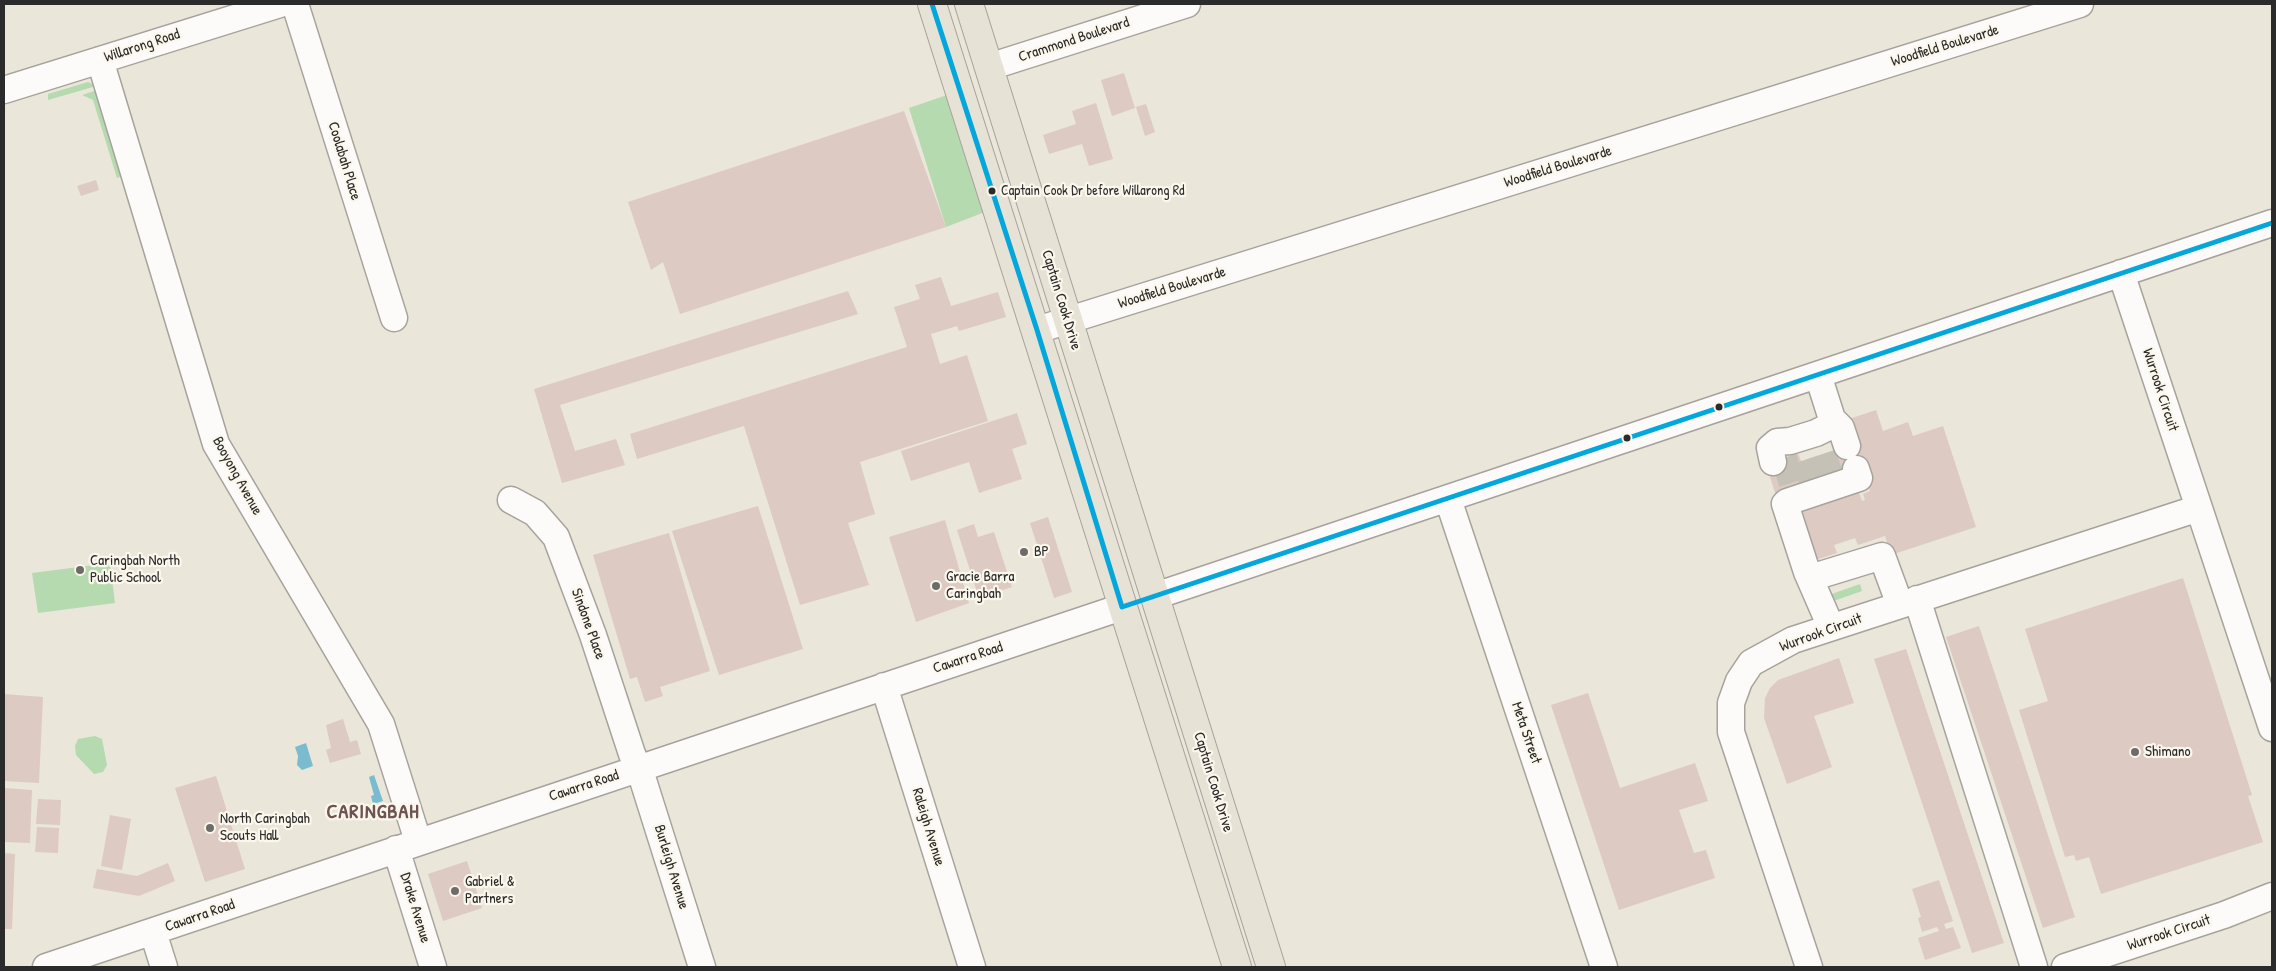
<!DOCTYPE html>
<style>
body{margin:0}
#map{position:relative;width:2276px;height:971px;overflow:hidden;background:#ebe6da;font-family:"Patrick Hand",sans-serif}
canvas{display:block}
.frame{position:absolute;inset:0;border:5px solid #2b2b2b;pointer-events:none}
</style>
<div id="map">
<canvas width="2276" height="971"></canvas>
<div class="frame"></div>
</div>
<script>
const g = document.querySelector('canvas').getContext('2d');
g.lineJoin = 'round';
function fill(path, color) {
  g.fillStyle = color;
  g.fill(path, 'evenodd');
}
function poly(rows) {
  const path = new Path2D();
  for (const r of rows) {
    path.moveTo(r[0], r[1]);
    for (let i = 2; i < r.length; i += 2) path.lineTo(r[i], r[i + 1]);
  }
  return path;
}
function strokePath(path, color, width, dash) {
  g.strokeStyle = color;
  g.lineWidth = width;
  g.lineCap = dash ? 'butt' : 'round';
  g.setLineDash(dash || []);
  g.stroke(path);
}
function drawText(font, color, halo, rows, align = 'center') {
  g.font = font + ' "Patrick Hand",sans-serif';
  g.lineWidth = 4.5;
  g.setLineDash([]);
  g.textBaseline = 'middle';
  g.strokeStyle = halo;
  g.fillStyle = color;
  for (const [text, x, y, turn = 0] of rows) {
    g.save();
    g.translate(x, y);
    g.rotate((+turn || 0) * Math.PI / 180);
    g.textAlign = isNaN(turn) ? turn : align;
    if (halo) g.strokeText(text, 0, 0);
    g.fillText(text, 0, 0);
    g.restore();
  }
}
fill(poly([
 [88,82,94,85,93,87,48,100,48,94],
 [97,90,122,176,117,178,93,100,82,95],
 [947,95,985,212,946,227,909,108],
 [110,563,115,603,38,613,32,573],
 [1860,584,1862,591,1828,603,1826,596],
 [95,736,102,739,107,765,103,772,94,774,76,755,75,746,78,739]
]), '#b5daaf');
fill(poly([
 [306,743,313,766,302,770,297,765,298,756,295,747],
 [374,775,383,801,373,804,371,796,374,795,369,777]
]), '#7bbbcf');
fill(poly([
 [1124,73,1135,108,1112,116,1101,80],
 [1096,103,1113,159,1089,166,1082,144,1049,154,1043,135,1076,124,1072,111],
 [1146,104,1155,132,1145,136,1136,107],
 [904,111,946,227,680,314,663,262,651,270,628,202],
 [96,180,99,190,81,196,77,186],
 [941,277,951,306,998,292,1006,317,959,331,957,326,931,334,940,364,967,355,988,421,860,462,875,514,848,523,869,585,800,605,744,426,637,459,630,434,907,347,894,307,920,299,915,285],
 [848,291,858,314,560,405,575,451,616,439,625,465,562,483,534,389],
 [1876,410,1883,431,1908,422,1913,436,1943,426,1976,527,1891,555,1885,536,1858,545,1855,538,1834,545,1837,553,1809,562,1797,506,1857,487,1862,501,1865,500,1863,494,1870,491,1862,467,1776,496,1766,464,1798,453,1801,461,1854,444,1846,420],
 [1017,413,1027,444,1012,449,1022,479,979,493,969,462,911,481,901,451],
 [758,506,803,649,719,675,672,531],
 [1048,517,1072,592,1054,598,1030,523],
 [945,520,969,603,916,622,889,537],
 [974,524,978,537,994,532,1012,587,979,598,957,530],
 [669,533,710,671,660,687,663,696,645,702,637,677,630,679,593,555],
 [2183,578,2252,795,2248,796,2263,842,2101,894,2089,857,2076,861,2074,855,2065,857,2019,710,2048,701,2025,629],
 [1979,626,2075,917,2043,928,1946,637],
 [1906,649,2004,943,1972,953,1874,659],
 [1839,658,1854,703,1814,716,1832,767,1787,784,1764,718,1765,698,1770,688,1778,680],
 [1588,693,1620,788,1695,763,1708,801,1679,810,1694,853,1706,850,1715,878,1619,910,1551,705],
 [4,694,43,697,39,783,4,781],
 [343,719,350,742,357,740,361,754,330,763,326,750,331,748,326,725],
 [216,776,245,869,205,882,175,788],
 [4,788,32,790,30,843,4,842],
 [38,799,61,800,60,825,36,824],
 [110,815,131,819,122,870,101,866],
 [37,827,59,828,58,853,35,852],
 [4,853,15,854,12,929,4,929],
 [467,861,482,908,443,921,428,874],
 [168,863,175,881,139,896,93,888,97,869,137,876],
 [1939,880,1953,921,1944,924,1946,929,1953,927,1961,948,1925,960,1918,938,1939,931,1937,927,1922,932,1918,918,1921,917,1912,889]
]), '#dccac3');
strokePath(poly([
 [1823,454,1831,477],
 [1784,458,1794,490],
 [1805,460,1813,483]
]), '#c5c1b7', 26, [26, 13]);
const minor = poly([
 [295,4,394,318],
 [100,60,216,444,381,724,418,841],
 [989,67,1187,4],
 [4,90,280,4],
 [2121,273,2272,728],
 [1037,330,2080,4],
 [1818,375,1832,419,1841,428,1847,446],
 [1773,462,1770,448,1777,442,1790,441,1816,433,1826,428,1832,419],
 [1448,499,1604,967],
 [511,500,535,513,556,537,593,635,632,754,643,780,702,967],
 [1820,575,1882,556,1900,605],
 [1155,596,2272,223],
 [1917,599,2034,967],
 [1831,627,1807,572,1785,504,1787,502,1859,478,1856,469],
 [884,686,972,967],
 [396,849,433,967],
 [153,932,164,967],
 [46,967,1122,607],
 [1809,967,1731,732,1731,703,1739,681,1751,663,1793,640,2199,508],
 [2065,967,2224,915,2272,896]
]);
const major = poly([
 [932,4,1237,967],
 [969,4,1271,967]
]);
strokePath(minor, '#a6a39c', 29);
strokePath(major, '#a6a39c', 30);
strokePath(minor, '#fcfbf9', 26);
strokePath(major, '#e6e2d5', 28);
strokePath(poly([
 [932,4,1037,330,1122,607,2272,223]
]), '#04a7db', 5);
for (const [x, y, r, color] of [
 [992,191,4.5,"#2b2b2b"],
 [1719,407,4.5,"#2b2b2b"],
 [1627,438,4.5,"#2b2b2b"],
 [1024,552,5,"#6e6c68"],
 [80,570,5,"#6e6c68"],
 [936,586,5,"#6e6c68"],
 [2135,752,5,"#6e6c68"],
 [210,828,5,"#6e6c68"],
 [455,891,5,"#6e6c68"]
]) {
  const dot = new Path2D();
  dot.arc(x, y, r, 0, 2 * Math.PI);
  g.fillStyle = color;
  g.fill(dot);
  strokePath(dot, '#fbf7ec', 2);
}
drawText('14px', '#2b2b2b', '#fbf7ec', [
 ["Captain Cook Dr before Willarong Rd",1001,191]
], 'left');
drawText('15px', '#2b2b2b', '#fbf7ec', [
 ["Crammond Boulevard",1074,40,-18],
 ["Willarong Road",142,46,-18],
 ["Woodfield Boulevarde",1945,46,-17],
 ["Coolabah Place",344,161,73],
 ["Woodfield Boulevarde",1558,167,-17],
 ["Woodfield Boulevarde",1172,288,-17],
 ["Captain Cook Drive",1061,300,73],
 ["Wurrook Circuit",2160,390,72],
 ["Booyong Avenue",237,476,61],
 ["Sindone Place",588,624,70],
 ["Wurrook Circuit",1821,633,-20],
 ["Cawarra Road",968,658,-18],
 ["Meta Street",1526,733,71],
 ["Captain Cook Drive",1213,782,73],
 ["Cawarra Road",584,786,-18],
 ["Raleigh Avenue",928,827,73],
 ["Burleigh Avenue",671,867,73],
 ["Drake Avenue",415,908,73],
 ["Cawarra Road",200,916,-19],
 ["Wurrook Circuit",2169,933,-18]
]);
drawText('15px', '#2b2b2b', '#fbf7ec', [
 ["BP",1034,552],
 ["Caringbah North",90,561],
 ["Public School",90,578],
 ["Gracie Barra",946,577],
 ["Caringbah",946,594],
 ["Shimano",2145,752],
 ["North Caringbah",220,819],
 ["Scouts Hall",220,836],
 ["Gabriel &",465,882],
 ["Partners",465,899]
], 'left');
g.letterSpacing = '1px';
drawText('bold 20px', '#6e5350', '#fbf7ec', [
 ["CARINGBAH",373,813]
]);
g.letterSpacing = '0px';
</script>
